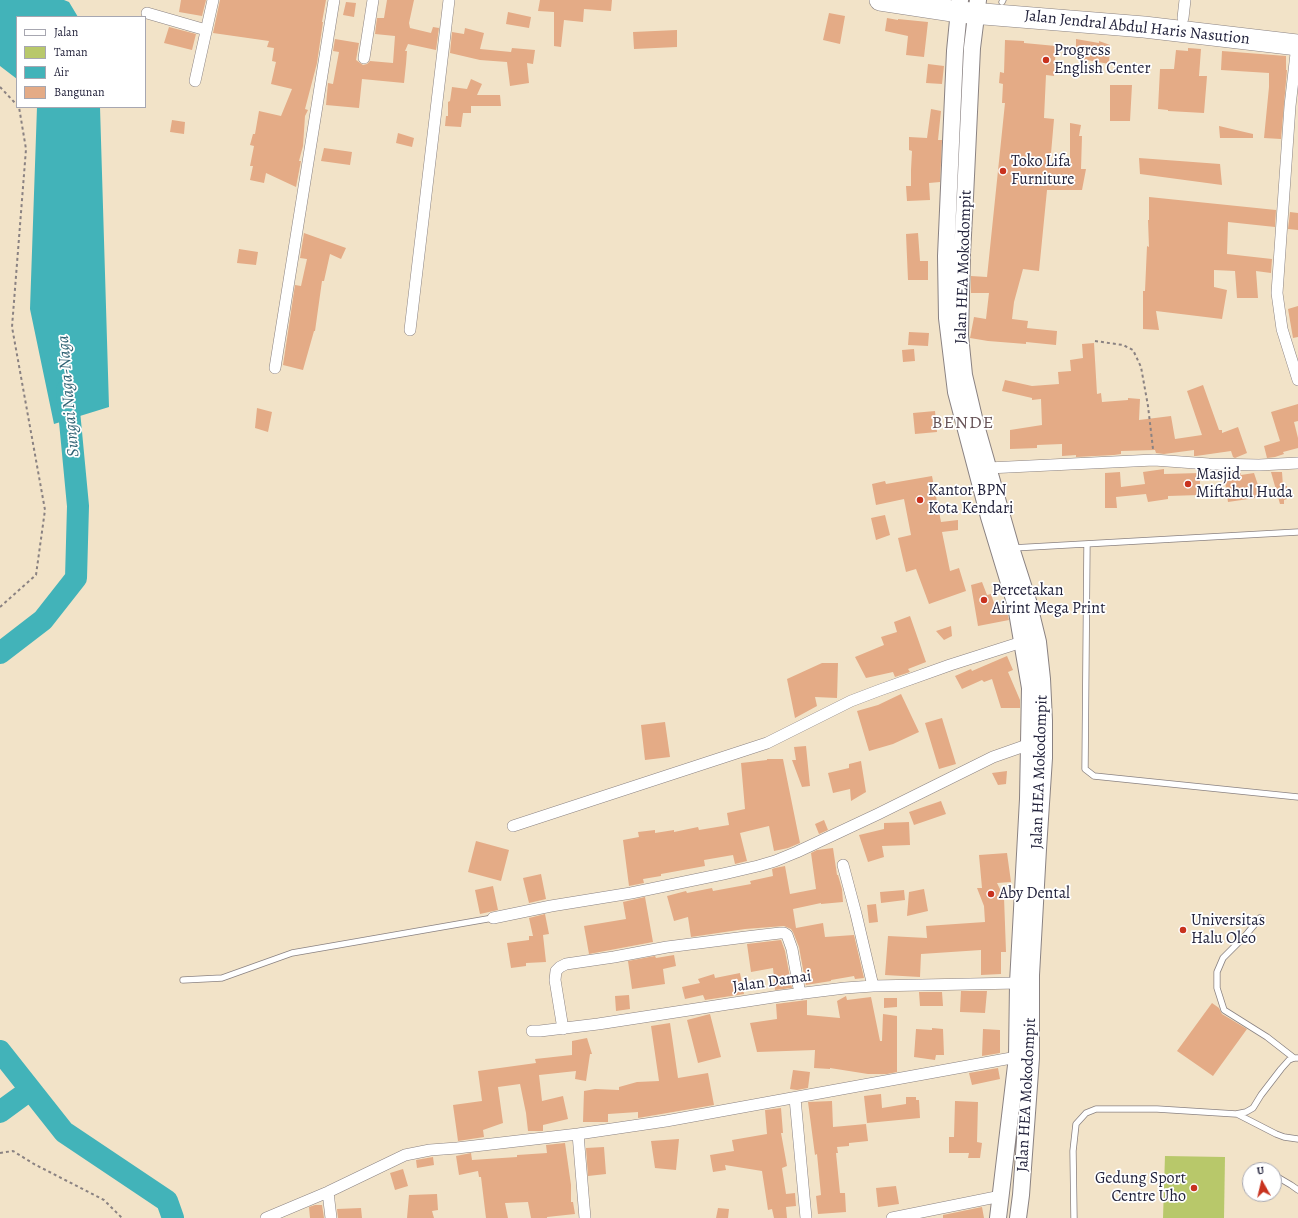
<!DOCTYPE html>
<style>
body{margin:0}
#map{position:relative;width:1298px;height:1218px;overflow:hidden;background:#f2e3c8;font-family:Alegreya,serif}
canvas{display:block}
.legend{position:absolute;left:16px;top:16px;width:130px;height:92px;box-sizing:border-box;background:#fff;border:1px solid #a7a7b1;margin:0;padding:5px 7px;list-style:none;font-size:12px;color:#22223b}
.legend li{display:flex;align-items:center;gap:8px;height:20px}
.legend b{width:20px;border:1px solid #a7a7b1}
.north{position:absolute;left:1242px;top:1162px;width:40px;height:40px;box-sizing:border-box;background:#fff;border:1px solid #a7a7b1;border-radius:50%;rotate:352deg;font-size:11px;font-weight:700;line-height:16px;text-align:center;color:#22223b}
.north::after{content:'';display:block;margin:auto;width:14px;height:18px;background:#c8321e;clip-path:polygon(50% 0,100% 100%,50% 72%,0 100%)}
</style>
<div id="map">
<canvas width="1298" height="1218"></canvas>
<ul class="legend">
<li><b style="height:5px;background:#fff"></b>Jalan</li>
<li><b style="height:11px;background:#b8c86a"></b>Taman</li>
<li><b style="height:11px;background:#42b3b9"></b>Air</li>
<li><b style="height:11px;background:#e4ab86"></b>Bangunan</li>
</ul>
<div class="north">U</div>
</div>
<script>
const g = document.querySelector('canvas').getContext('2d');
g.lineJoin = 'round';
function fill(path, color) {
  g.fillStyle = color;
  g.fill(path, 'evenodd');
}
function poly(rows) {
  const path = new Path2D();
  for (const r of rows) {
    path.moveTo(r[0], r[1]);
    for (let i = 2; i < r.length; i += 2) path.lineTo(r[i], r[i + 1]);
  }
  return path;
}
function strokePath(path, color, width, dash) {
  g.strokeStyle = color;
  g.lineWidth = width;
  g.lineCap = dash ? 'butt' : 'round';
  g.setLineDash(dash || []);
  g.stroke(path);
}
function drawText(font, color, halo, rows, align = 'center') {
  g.font = font + ' Alegreya,serif';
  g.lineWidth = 3.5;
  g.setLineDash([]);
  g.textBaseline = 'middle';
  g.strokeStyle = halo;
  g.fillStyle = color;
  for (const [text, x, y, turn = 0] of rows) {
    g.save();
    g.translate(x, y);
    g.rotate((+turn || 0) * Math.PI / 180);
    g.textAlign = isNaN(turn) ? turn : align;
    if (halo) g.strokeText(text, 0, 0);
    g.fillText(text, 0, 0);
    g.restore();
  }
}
fill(poly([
 [1165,1156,1225,1157,1224,1218,1163,1218]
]), '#b8c86a');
fill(poly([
 [0,0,64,0,69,2,78,17,17,17,17,79,0,66],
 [37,107,100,107,109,407,54,424,30,309]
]), '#42b3b9');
strokePath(poly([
 [0,653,43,620,76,578,78,506,67,390],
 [0,1051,64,1132,167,1201,173,1218],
 [0,1112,30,1090]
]), '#42b3b9', 22);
fill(poly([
 [181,0,206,0,202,16,179,12],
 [220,0,326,0,322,22,323,22,317,63,305,109,308,110,305,116,303,146,299,161,301,161,296,187,266,173,264,183,250,180,253,166,250,166,254,146,250,145,253,134,255,134,259,111,281,116,292,89,271,84,276,62,272,61,274,48,267,47,269,41,213,33],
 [387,0,414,0,409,23,410,28,431,33,433,27,439,28,436,50,408,44,405,51,407,51,406,64,404,83,362,79,359,108,326,105,328,83,333,84,339,52,333,51,335,39,359,43,356,60,363,65,367,64,370,61,393,63,395,36,375,34,377,18,384,18],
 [540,0,612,0,611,11,584,9,583,22,564,20,561,47,554,46,554,12,538,11],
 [346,2,356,3,354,17,343,15],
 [508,12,531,17,529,28,506,24],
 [829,13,845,16,840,44,823,40],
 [887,18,898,20,898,19,928,22,924,57,906,55,908,36,885,31],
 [169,27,196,34,192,50,164,43],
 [465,28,484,33,480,49,511,52,512,48,535,50,533,64,527,63,529,83,510,86,507,62,480,60,450,53,452,32,464,34],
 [677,30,677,47,634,49,633,32],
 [1076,39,1099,43,1099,41,1110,45,1109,64,1076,58],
 [1005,40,1024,41,1024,43,1056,46,1054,76,1046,75,1044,118,1054,119,1050,165,1070,167,1070,123,1081,125,1079,136,1082,136,1081,169,1086,169,1082,190,1047,190,1039,271,1023,269,1014,302,1012,319,1028,321,1027,328,1057,331,1056,345,1026,342,1026,344,988,341,970,338,974,317,986,319,989,293,971,293,971,276,987,277,1005,103,1002,103,1003,84,999,83,1000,72,1004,73],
 [1188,48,1201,49,1199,76,1207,76,1204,113,1168,111,1168,110,1158,109,1160,69,1174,69,1176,50,1188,51],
 [1222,51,1286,56,1286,70,1287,70,1281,139,1264,138,1269,87,1269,73,1221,70],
 [928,64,944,66,942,84,926,83],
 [471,79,482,84,477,95,500,95,501,106,471,106,471,113,463,113,461,127,445,126,446,116,448,116,448,102,450,101,452,87,467,89],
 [1110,85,1132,85,1130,121,1110,121],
 [931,109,941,111,938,140,942,140,940,182,929,183,930,200,907,201,906,186,911,186,911,170,912,151,909,150,909,137,927,138],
 [172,120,185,122,184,134,170,132],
 [1219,126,1253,134,1253,138,1220,138],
 [398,133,414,138,412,147,396,143],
 [324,148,352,152,350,165,321,161],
 [1139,158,1220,164,1222,185,1140,174],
 [1149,197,1276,210,1275,227,1228,222,1227,254,1272,259,1271,273,1256,271,1258,298,1237,298,1235,271,1214,270,1214,287,1227,290,1222,319,1156,311,1159,330,1143,329,1143,291,1145,291,1147,246,1149,247,1148,220,1149,220],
 [1290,212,1298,213,1298,230,1288,229],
 [304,233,346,248,341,259,330,254,324,281,322,281,315,331,314,331,303,370,283,365,295,285,301,286,307,259,300,258],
 [918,233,920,261,928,261,928,280,908,280,906,234],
 [239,249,258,252,256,265,237,263],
 [1298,306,1298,337,1293,338,1288,309],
 [909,332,929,333,928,346,908,345],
 [1094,343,1097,394,1101,393,1102,402,1128,400,1128,398,1140,399,1139,420,1171,416,1175,439,1202,435,1187,391,1203,385,1219,430,1222,430,1222,433,1238,427,1247,453,1235,458,1233,457,1231,451,1196,456,1194,456,1194,450,1164,454,1156,453,1155,450,1121,451,1121,454,1114,455,1076,457,1076,455,1062,456,1062,444,1037,445,1037,448,1010,449,1010,430,1042,425,1041,399,1032,400,1032,398,1002,391,1005,380,1032,386,1059,384,1058,372,1071,371,1070,360,1083,358,1082,344],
 [914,349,915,361,903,362,902,350],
 [1298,404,1298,421,1294,422,1298,438,1298,448,1283,452,1284,454,1275,457,1267,458,1264,446,1280,441,1271,412],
 [257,408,272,412,268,432,255,428],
 [935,411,937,432,915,434,913,413],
 [1164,469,1164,474,1200,473,1200,495,1168,496,1168,499,1148,502,1146,494,1116,497,1117,508,1105,508,1105,473,1120,472,1121,487,1145,484,1143,472],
 [1271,472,1282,472,1283,486,1287,486,1287,499,1284,500,1284,504,1280,504],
 [1241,473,1241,475,1254,473,1262,497,1228,502,1224,474],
 [932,476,941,522,958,520,958,530,942,532,950,571,959,568,966,591,929,604,916,569,906,572,898,538,911,535,904,499,876,505,872,484,885,481,886,484],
 [885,515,890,535,876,540,871,518],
 [982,582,987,595,991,594,995,606,1005,604,1009,620,978,626,971,585],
 [910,616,926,662,908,669,910,672,895,677,893,672,866,678,855,657,884,645,881,637,897,632,894,622],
 [951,626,952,636,944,640,936,631],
 [1007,656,1013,670,1008,672,1020,700,1020,708,1001,708,992,679,984,682,982,680,962,689,955,676,971,669,972,671],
 [822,663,838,663,837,698,815,697,817,706,795,718,787,679],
 [901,694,919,732,893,744,869,751,857,711,878,705],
 [942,718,956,764,939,769,925,723],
 [665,722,670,757,645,760,641,725],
 [806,746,810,786,802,787,792,760,796,760,794,747],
 [767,759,783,759,800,843,788,848,774,851,769,826,740,833,747,861,735,864,733,855,704,860,705,866,661,874,661,876,643,879,644,883,629,886,623,840,639,837,638,832,655,830,655,833,674,830,674,832,698,827,699,830,729,825,727,813,745,809,741,763,767,760],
 [861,761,866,792,851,801,850,789,833,793,828,773,849,768,849,764],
 [1007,771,1006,784,998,785,992,773],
 [941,801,946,814,914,825,909,812],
 [824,820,828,830,819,834,815,824],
 [909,822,910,845,882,846,884,857,868,862,859,835,884,829,884,823],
 [476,841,509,850,501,881,468,872],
 [833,848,837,875,838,875,842,889,843,902,821,904,821,903,793,909,796,928,823,923,825,937,854,935,864,978,855,979,854,976,831,980,831,981,806,985,806,986,799,947,793,932,791,929,784,926,745,929,691,937,688,917,674,921,667,896,686,891,687,893,712,888,713,891,751,884,750,881,773,876,772,869,775,868,785,866,790,894,816,889,811,853,817,850],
 [1007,853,1011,882,997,883,1004,897,1006,952,1001,952,1001,974,981,975,981,950,921,954,920,977,885,975,888,936,927,938,926,926,985,922,984,906,977,888,982,888,979,855],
 [541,874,546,899,529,903,523,878],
 [493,886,498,910,480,914,475,890],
 [924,889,928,911,907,916,909,892],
 [904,890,905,900,881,903,880,892],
 [645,897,653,942,589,954,584,926,626,919,623,902],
 [876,904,878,922,869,923,867,905],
 [545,914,549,934,543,935,546,962,526,963,526,966,511,968,507,943,529,940,529,936,533,936,529,918],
 [781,940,785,951,792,988,775,990,773,968,751,972,747,944],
 [674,955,676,966,663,969,665,984,632,989,628,961,655,956,656,958],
 [740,973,744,994,705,1000,703,995,685,999,682,987,700,983,698,979,714,974,715,978],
 [961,991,987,991,985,1013,960,1012],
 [919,992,942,992,943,1006,920,1006],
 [629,995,630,1009,616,1011,615,996],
 [846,996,847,1000,871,997,880,1041,882,1041,883,1014,897,1016,897,1072,887,1074,868,1074,830,1068,830,1069,814,1068,815,1050,757,1052,750,1023,777,1019,776,1004,807,1000,807,1015,840,1018,837,1001],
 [884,998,897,998,897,1007,884,1008],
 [1212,1003,1219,1008,1222,1014,1247,1029,1213,1076,1177,1051],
 [710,1014,721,1057,698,1063,687,1020],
 [670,1023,678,1078,708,1073,714,1105,638,1118,638,1112,608,1114,608,1122,583,1122,584,1091,595,1089,619,1090,619,1087,637,1082,659,1081,651,1026],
 [932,1028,943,1029,944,1055,936,1055,935,1060,914,1057,916,1029,932,1030],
 [983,1029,1000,1030,1000,1053,982,1056],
 [587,1038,592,1054,590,1054,586,1081,575,1079,576,1071,539,1075,542,1101,563,1096,568,1119,543,1125,543,1131,528,1131,526,1113,520,1084,498,1087,503,1123,483,1130,484,1137,458,1141,453,1105,482,1101,478,1071,536,1063,535,1059,572,1055,572,1041],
 [998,1068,1000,1079,972,1085,969,1073],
 [793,1070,810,1072,808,1088,797,1090,790,1089],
 [881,1094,882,1108,906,1104,906,1097,916,1097,916,1100,919,1100,920,1118,867,1123,864,1096],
 [832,1101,833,1127,866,1124,868,1141,849,1143,849,1146,837,1147,838,1153,836,1153,840,1193,845,1193,846,1212,818,1214,816,1196,821,1195,817,1154,815,1155,808,1102],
 [955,1101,978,1102,977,1142,982,1143,980,1158,968,1158,969,1153,949,1153,949,1137,954,1137],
 [781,1108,783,1133,781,1133,787,1166,782,1168,786,1194,795,1193,796,1206,786,1207,787,1218,774,1218,772,1209,768,1210,762,1171,725,1165,726,1170,713,1172,710,1155,734,1151,732,1140,767,1134,765,1110],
 [679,1139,676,1170,655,1168,651,1141],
 [565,1143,571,1185,571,1202,573,1202,575,1214,547,1217,547,1218,531,1218,528,1202,505,1203,508,1218,486,1218,481,1177,479,1177,478,1171,459,1175,456,1156,471,1153,472,1160,517,1157,517,1155,547,1153,546,1145],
 [604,1147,606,1174,588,1176,586,1148],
 [433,1157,434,1165,417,1168,416,1160],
 [403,1169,408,1186,395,1190,390,1173],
 [896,1186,899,1204,878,1207,876,1188],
 [437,1194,438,1210,432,1211,434,1218,407,1218,409,1195],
 [315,1205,322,1205,324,1218,310,1218,309,1207],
 [982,1207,984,1218,943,1218,943,1215],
 [361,1208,362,1218,338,1218,337,1209],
 [718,1208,729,1209,728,1218,716,1218]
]), '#e4ab86');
const lane = poly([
 [1002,2,1003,0],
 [1087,544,1085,769,1094,776,1298,797],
 [1013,548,1298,532],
 [1260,918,1245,936,1223,958,1217,972,1217,988,1224,1010,1267,1037,1294,1058],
 [183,980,222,978,292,953,493,918],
 [1237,1114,1276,1134,1284,1137,1298,1139],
 [1274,1175,1291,1185,1298,1190],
 [1074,1218,1073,1151,1076,1124,1086,1113,1096,1109,1157,1109,1236,1114,1246,1112,1253,1108,1261,1095,1281,1069,1289,1060,1294,1058,1298,1058]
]);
const street = poly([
 [147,13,206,30],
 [1183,18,1185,0],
 [1297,45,1290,106,1277,293,1282,329,1298,380],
 [364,58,373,0],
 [195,81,213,0],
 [410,330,449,0],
 [275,368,334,0],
 [988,468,1154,460,1209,464,1259,465,1298,463],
 [513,826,767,743,851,701,880,690,950,665,1022,642],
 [843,865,856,914,873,986],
 [493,918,551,906,631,893,723,874,758,866,775,861,797,852,878,814,993,757,1030,744],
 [563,1029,555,980,556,971,560,967,566,964,614,957,667,947,746,937,780,933,784,933,787,935,792,949,800,994],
 [532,1031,540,1031,598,1024,780,996,845,988,873,986,1018,983],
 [795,1098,806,1218],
 [578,1134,585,1218],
 [328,1192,331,1218],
 [266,1218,328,1192,405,1155,430,1150,457,1148,578,1134,666,1121,1017,1057],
 [892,1218,1001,1196]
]);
const secondary = poly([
 [960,0,955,51,946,256,947,318,956,392,989,517,1016,606,1030,688,1028,799,1018,983,1017,1057,998,1218],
 [978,0,972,48,965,197,962,254,960,335,964,375,975,422,1011,548,1028,601,1038,642,1042,679,1044,721,1044,758,1038,849,1031,975,1031,1058,1021,1195,1018,1218]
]);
const highway = poly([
 [880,0,959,12,1144,27,1298,45]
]);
strokePath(lane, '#8a8282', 7);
strokePath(street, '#8a8282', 12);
strokePath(secondary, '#8a8282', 18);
strokePath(highway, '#8a8282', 22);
strokePath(poly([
 [0,87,17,105],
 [1095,341,1123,345,1133,350,1141,367,1148,406,1153,449],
 [0,607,36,575,45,510,12,327,26,149,19,107],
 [0,1153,13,1151,34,1164,104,1200,122,1218]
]), '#8a8282', 2, [3, 3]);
strokePath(lane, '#fff', 5.5);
strokePath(street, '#fff', 11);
strokePath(secondary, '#fff', 16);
strokePath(highway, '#fff', 21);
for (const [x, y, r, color] of [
 [1046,60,4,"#c8321e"],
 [1003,171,4,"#c8321e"],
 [1188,484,4,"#c8321e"],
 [920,500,4,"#c8321e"],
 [984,600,4,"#c8321e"],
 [991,894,4,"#c8321e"],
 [1183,930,4,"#c8321e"],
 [1194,1188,4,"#c8321e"]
]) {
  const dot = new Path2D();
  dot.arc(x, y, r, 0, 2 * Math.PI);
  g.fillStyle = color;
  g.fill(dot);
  strokePath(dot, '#fff', 1.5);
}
drawText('16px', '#22223b', '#fff', [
 ["Jalan Jendral Abdul Haris Nasution",1137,28,6],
 ["Jalan HEA Mokodompit",964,267,-88],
 ["Jalan HEA Mokodompit",1040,772,-88],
 ["Jalan Damai",772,982,-8],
 ["Jalan HEA Mokodompit",1027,1095,-87]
]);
drawText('16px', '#22223b', '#fff', [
 ["Progress",1054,51],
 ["English Center",1054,69],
 ["Toko Lifa",1011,162],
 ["Furniture",1011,180],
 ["Masjid",1196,475],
 ["Miftahul Huda",1196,493],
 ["Kantor BPN",928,491],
 ["Kota Kendari",928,509],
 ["Percetakan",992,591],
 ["Airint Mega Print",992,609],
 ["Aby Dental",999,894],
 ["Universitas",1191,921],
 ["Halu Oleo",1191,939],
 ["Gedung Sport",1186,1179,"right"],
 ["Centre Uho",1186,1197,"right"]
], 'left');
drawText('italic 17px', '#306374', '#fff', [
 ["Sungai Naga-Naga",69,396,-95]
]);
g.letterSpacing = '1px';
drawText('18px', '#665255', '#fff', [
 ["BENDE",963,424]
]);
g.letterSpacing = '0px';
</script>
